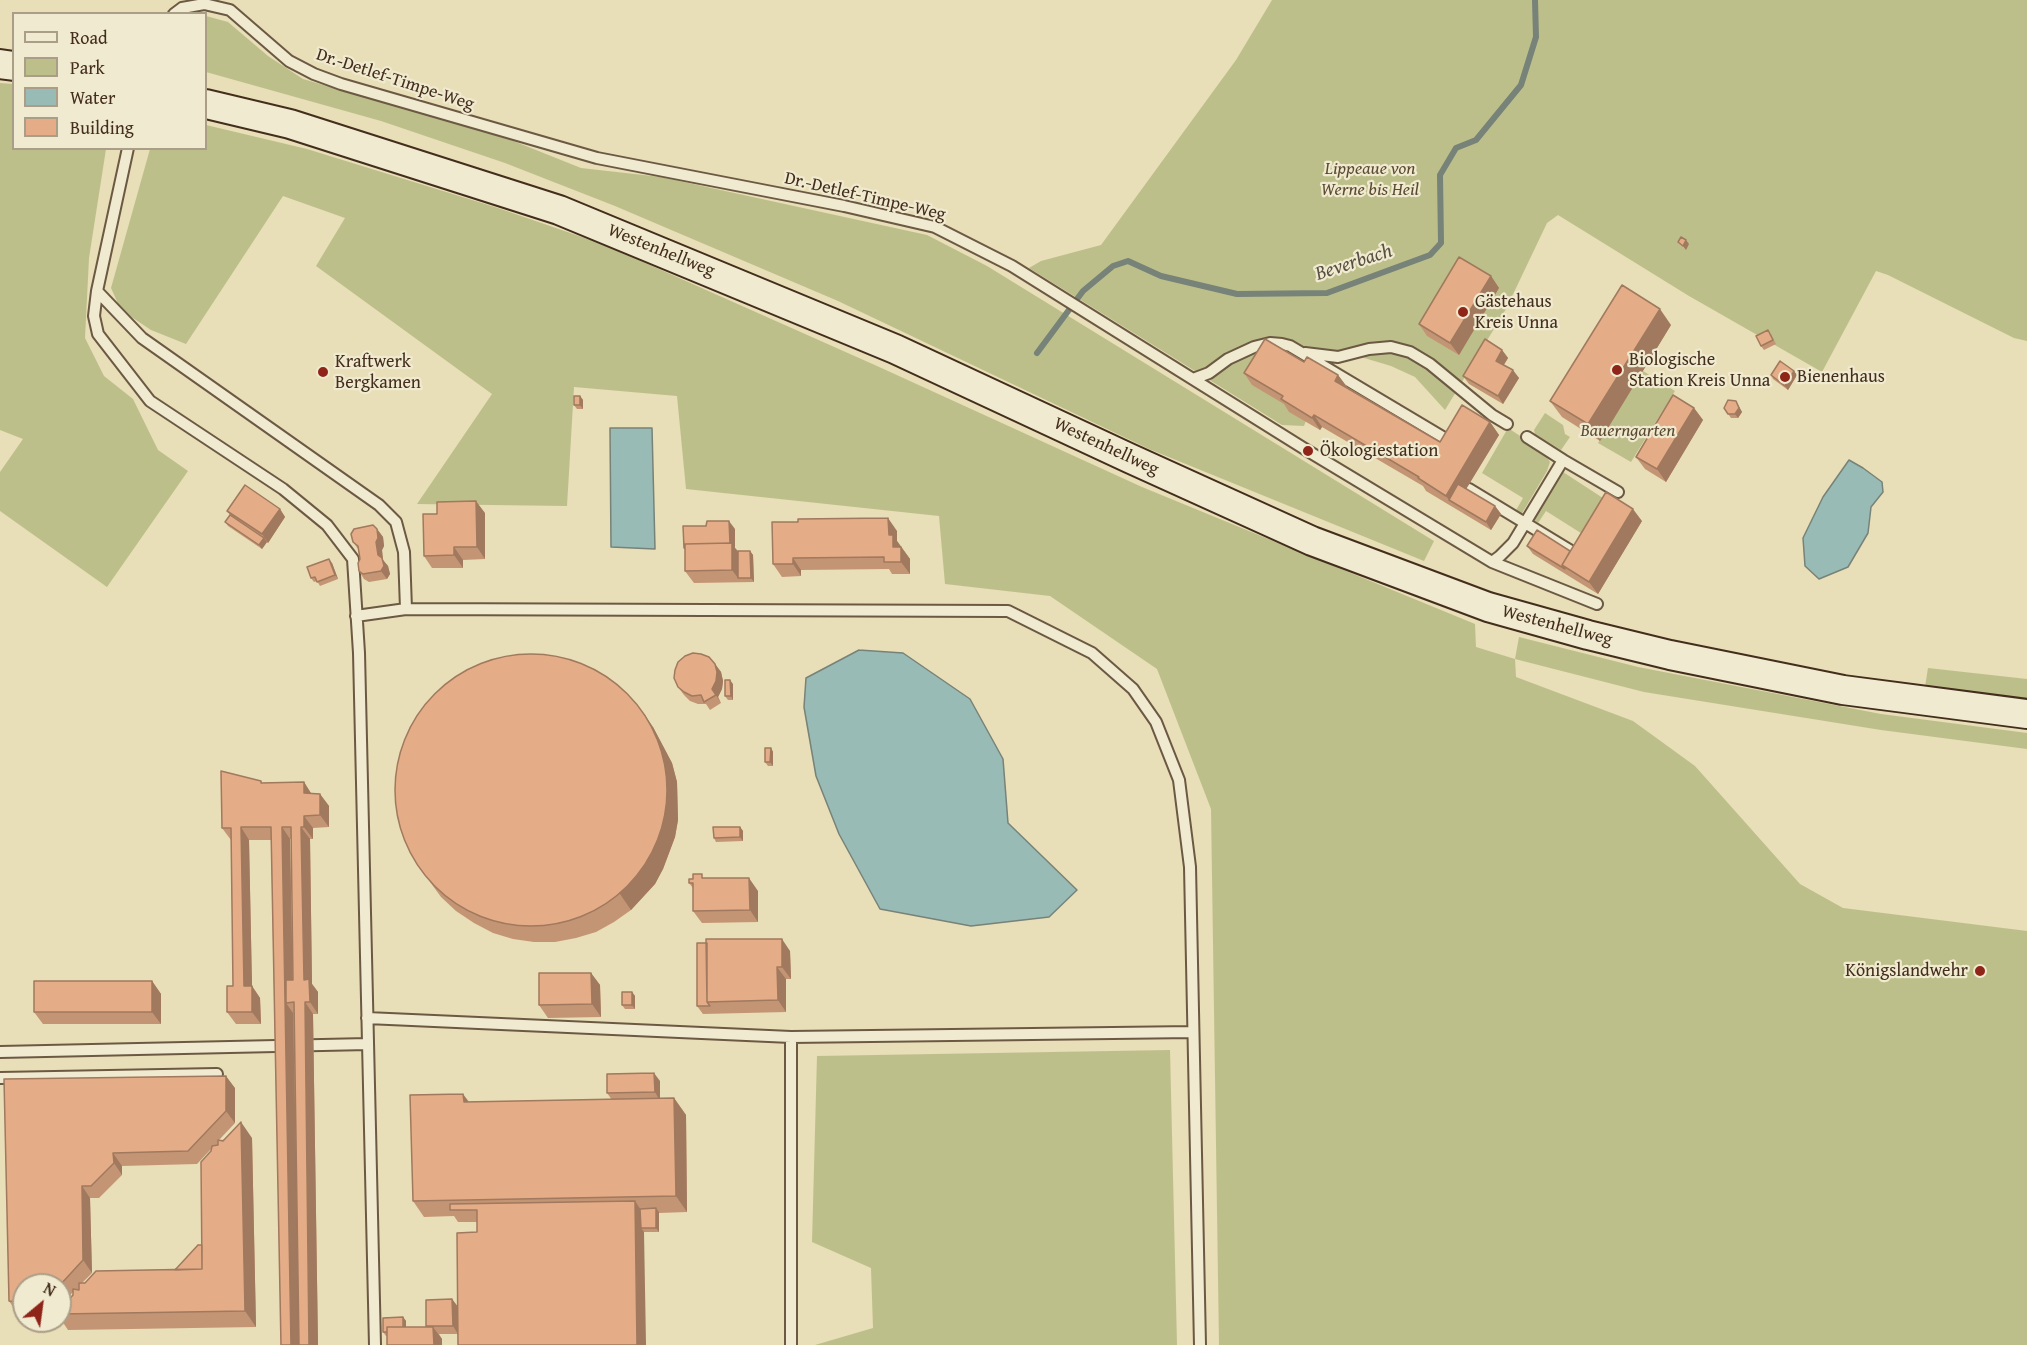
<!DOCTYPE html>
<meta charset="utf-8">
<style>
body{margin:0}
#map{position:relative;width:2027px;height:1345px;overflow:hidden;background:#e8deb7;font-family:"Gentium Book Plus",serif}
canvas{display:block}
.legend{position:absolute;left:12px;top:12px;width:195px;height:138px;box-sizing:border-box;background:#f0ead0;border:2px solid #ab9e88;margin:0;padding:8px 10px;list-style:none;font-size:18px;color:#432d1c}
.legend li{display:flex;align-items:center;gap:12px;height:30px}
.legend b{width:30px;border:2px solid #ab9e88}
.north{position:absolute;left:12px;top:1273px;width:60px;height:60px;box-sizing:border-box;background:#f0ead0;border:2px solid #ab9e88;border-radius:50%;rotate:29deg;font-size:16px;font-weight:700;line-height:24px;text-align:center;color:#432d1c}
.north::after{content:'';display:block;margin:auto;width:21px;height:27px;background:#8f2418;clip-path:polygon(50% 0,100% 100%,50% 72%,0 100%)}
</style>
<div id="map">
<canvas width="2027" height="1345"></canvas>
<ul class="legend">
<li><b style="height:8px;background:#f0ead0"></b>Road</li>
<li><b style="height:16px;background:#bdbf8a"></b>Park</li>
<li><b style="height:16px;background:#99bbb5"></b>Water</li>
<li><b style="height:16px;background:#e4ad87"></b>Building</li>
</ul>
<div class="north">N</div>
</div>
<script>
const g = document.querySelector('canvas').getContext('2d');
g.lineJoin = 'round';
function fill(path, color) {
  g.fillStyle = color;
  g.fill(path, 'evenodd');
}
function poly(rows) {
  const path = new Path2D();
  for (const r of rows) {
    if (r.length === 3) {
      path.moveTo(r[0] + r[2], r[1]);
      path.arc(r[0], r[1], r[2], 0, 2 * Math.PI);
      continue;
    }
    path.moveTo(r[0], r[1]);
    for (let i = 2; i < r.length; i += 2) path.lineTo(r[i], r[i + 1]);
  }
  return path;
}
function strokePath(path, color, width, dash) {
  g.strokeStyle = color;
  g.lineWidth = width;
  g.lineCap = dash ? 'butt' : 'round';
  g.setLineDash(dash || []);
  g.stroke(path);
}
function drawText(font, color, halo, rows, align = 'center') {
  g.font = font + ' "Gentium Book Plus",serif';
  g.lineWidth = 4.5;
  g.setLineDash([]);
  g.textBaseline = 'middle';
  g.strokeStyle = halo;
  g.fillStyle = color;
  for (const [text, x, y, turn = 0] of rows) {
    g.save();
    g.translate(x, y);
    g.rotate((+turn || 0) * Math.PI / 180);
    g.textAlign = isNaN(turn) ? turn : align;
    if (halo) g.strokeText(text, 0, 0);
    g.fillText(text, 0, 0);
    g.restore();
  }
}
fill(poly([
 [1272,0,2027,0,2027,341,2014,338,1888,275,1876,271,1822,372,1689,296,1558,215,1547,223,1506,309,1445,410,1415,377,1391,366,1361,357,1334,364,1317,390,1304,426,1282,425,1029,268,1041,261,1101,245,1236,60],
 [206,16,228,22,268,56,303,79,511,140,581,168,661,177,927,235,987,266,1434,541,1424,561,1149,449,838,301,615,206,505,163,381,121,206,72],
 [0,83,13,84,14,148,106,149,89,258,85,338,104,376,133,399,158,450,188,471,107,587,0,511,0,472,23,439,0,430],
 [206,125,307,149,498,208,605,245,877,366,1142,487,1475,624,1476,647,1515,659,1519,637,1638,667,1881,714,2027,733,2027,749,1881,730,1644,692,1515,659,1516,677,1633,721,1695,766,1800,884,1843,908,2027,931,2027,1345,1219,1345,1211,809,1157,669,1050,596,945,584,939,516,686,489,677,396,574,387,567,506,417,504,492,394,316,266,345,218,283,196,186,344,151,330,121,310,111,288,150,149,206,148],
 [1643,371,1675,391,1631,462,1598,443],
 [1545,413,1563,425,1565,434,1570,437,1561,450,1535,434,1534,430],
 [1508,428,1543,451,1550,462,1547,471,1521,515,1515,512,1523,498,1482,473],
 [1563,472,1606,500,1584,535,1546,511,1538,523,1534,520],
 [1928,668,2027,679,2027,699,1925,687],
 [1170,1050,1177,1345,815,1345,873,1328,871,1268,812,1242,817,1056]
]), '#bdbf8a');
const water = poly([
 [610,428,652,428,655,549,611,547,610,428],
 [1849,460,1863,468,1882,482,1883,492,1871,507,1868,533,1848,567,1819,579,1805,566,1803,538,1823,497,1849,460],
 [859,650,903,653,970,699,1003,759,1008,823,1077,890,1049,917,971,926,880,909,839,834,816,776,804,707,806,678,859,650]
]);
fill(water, '#99bbb5');
strokePath(water, '#778278', 1.5);
strokePath(poly([
 [1037,353,1083,291,1113,266,1128,261,1161,276,1237,294,1327,293,1430,255,1441,243,1440,175,1456,148,1476,140,1521,85,1536,37,1535,0]
]), '#778278', 6);
const service = poly([
 [174,14,182,8,204,4,230,10,289,61,314,74,341,84,597,158,844,206,935,227,1012,266,1308,451,1492,562,1597,604],
 [128,148,97,291,94,316,98,334,150,401,283,489,327,525,353,559,359,653,375,1345],
 [97,291,142,338,379,505,396,522,404,552,406,609,356,616],
 [1305,353,1338,357,1369,349,1391,347,1410,352,1430,364,1492,415,1507,424],
 [1193,379,1209,373,1228,359,1254,347,1270,343,1282,344,1290,346,1451,442],
 [1563,460,1618,492],
 [1469,489,1576,554],
 [1492,562,1500,556,1513,543,1563,460,1527,437],
 [406,609,1008,611,1092,653,1133,689,1156,722,1179,780,1190,867,1200,1345],
 [367,1018,791,1037,791,1345],
 [791,1037,1193,1032],
 [0,1052,368,1044],
 [0,1078,217,1074]
]);
const secondary = poly([
 [0,64,14,66],
 [206,104,290,124,559,210,895,349,1129,458,1312,541,1488,607,1588,635,1670,655,1843,690,2027,714]
]);
strokePath(service, '#6c5943', 14);
strokePath(secondary, '#432d1c', 32);
strokePath(service, '#f0ead0', 10);
strokePath(secondary, '#f0ead0', 28);
fill(poly([
 [1491,276,1499,288,1459,355,1427,336,1419,324],
 [1671,325,1600,441,1562,417,1550,401],
 [1771,334,1776,344,1764,350,1761,346],
 [1502,350,1508,358,1504,365,1519,378,1503,404,1469,384,1463,376],
 [1304,362,1338,375,1347,387,1440,442,1490,422,1499,435,1466,489,1495,506,1501,514,1491,530,1426,491,1423,486,1322,427,1320,430,1289,412,1284,404,1252,385,1244,373],
 [1794,371,1797,375,1788,390,1773,379,1771,375],
 [580,396,583,400,583,409,577,409,574,405],
 [1736,401,1742,412,1738,418,1731,418,1724,408],
 [1694,408,1703,420,1666,482,1645,469,1636,457],
 [280,509,285,517,268,543,267,542,262,549,228,526,225,522,230,515,227,511],
 [485,513,485,559,463,560,463,568,432,568,424,556],
 [1642,521,1598,594,1533,554,1527,546,1570,551],
 [772,522,897,531,897,541,910,559,910,574,892,574,889,569,801,570,801,576,782,577,773,564],
 [377,529,383,537,384,546,382,550,383,560,388,566,390,574,387,579,369,582,364,579,359,571,360,559,358,549,353,542],
 [735,529,735,548,738,551,750,551,753,555,754,582,694,583,685,571,685,550,684,548],
 [332,563,338,579,320,586,317,581,314,582,311,578],
 [715,664,721,672,723,681,722,689,718,697,721,703,710,710,706,704,698,704,690,701,684,695,678,687],
 [733,684,733,700,728,700,725,696],
 [653,727,672,763,677,782,678,820,675,837,663,869,655,884,631,910,614,922,596,932,576,938,555,942,534,942,513,939,493,933,474,923,456,911,441,897,417,864],
 [771,748,773,752,773,766,768,766,765,762],
 [261,781,262,783,304,782,311,793,320,794,329,806,329,827,313,828,313,839,310,839,312,984,318,992,318,1014,313,1014,318,1345,281,1345,271,840,249,840,252,986,260,998,261,1024,236,1024,227,1012,233,986,231,840,222,828],
 [290,839,291,839,293,980],
 [740,827,743,831,743,841,716,842,714,838],
 [705,878,758,891,758,922,702,923,693,911,693,888,689,883],
 [790,951,791,979,786,979,786,1012,703,1014,697,1006],
 [591,973,600,985,601,1017,548,1018,539,1005],
 [152,981,161,994,161,1024,43,1024,34,1012],
 [632,992,635,996,635,1009,625,1009,622,1005],
 [4,1079,235,1088,235,1123,219,1140,252,1138,256,1327,68,1330,60,1318,60,1310,73,1295,73,1292,60,1306,60,1285,24,1285,24,1314,18,1314,9,1301],
 [212,1148,202,1245,175,1270,82,1283,92,1273,90,1198,99,1198,122,1175,122,1166,197,1164],
 [660,1081,660,1099,674,1098,686,1115,687,1212,659,1213,659,1232,644,1232,458,1334,439,1334,442,1339,386,1336,383,1332,403,1317,406,1321,406,1327,426,1327,452,1299,458,1307,477,1232,477,1222,458,1222,454,1216,424,1217,413,1201,469,1102,612,1100,607,1093]
]), '#c49574');
fill(poly([
 [1686,240,1689,244,1686,250,1683,246],
 [1491,276,1499,288,1459,355,1450,343],
 [1660,309,1671,325,1600,441,1588,424],
 [1502,350,1508,358,1501,369,1496,361],
 [1513,370,1519,378,1503,404,1498,396],
 [1794,371,1797,375,1788,390,1785,386],
 [1338,375,1347,387,1335,381],
 [580,396,583,400,583,409,580,405],
 [1736,401,1742,412,1738,418,1735,414],
 [1694,408,1703,420,1666,482,1657,469],
 [1314,415,1322,427,1320,430,1312,418],
 [1490,422,1499,435,1457,504,1449,500,1446,496],
 [476,501,485,513,485,559,477,547],
 [1495,506,1501,514,1491,530,1486,522],
 [280,509,285,517,268,543,262,534],
 [1633,509,1642,521,1598,594,1589,582],
 [888,518,897,531,897,541,910,559,910,574,901,562,893,547,889,535],
 [729,521,735,529,735,548,741,555,738,578,732,570,730,547],
 [377,529,383,537,384,546,382,550,383,560,388,566,390,574,387,579,381,571,378,555,376,542],
 [264,538,267,542,262,549,259,545],
 [454,547,463,560,463,568,454,555],
 [750,551,753,555,754,582,751,578],
 [793,558,801,570,801,576,793,564],
 [329,559,332,563,338,579,335,575],
 [715,664,721,672,723,681,722,689,718,697,721,703,712,689],
 [730,680,733,684,733,700,731,696],
 [642,711,653,727,672,763,677,782,678,820,675,837,663,869,655,884,631,910,620,894],
 [771,748,773,752,773,766,770,762],
 [304,782,312,795,304,793],
 [320,794,329,806,329,827,320,815],
 [304,816,313,828,313,839,304,827],
 [241,827,249,840,252,986,260,998,261,1024,252,1012,244,986],
 [282,827,290,839,293,1002,286,1003,293,1013,300,1345,291,1345],
 [301,827,310,839,312,984,318,992,318,1014,310,1002,304,980],
 [740,827,743,831,743,841,740,837],
 [749,878,758,891,758,922,750,910],
 [782,939,790,951,791,979,782,967],
 [777,967,786,979,786,1012,778,1000],
 [591,973,600,985,601,1017,592,1004],
 [152,981,161,994,161,1024,152,1012],
 [632,992,635,996,635,1009,632,1005],
 [305,1002,313,1014,318,1345,309,1345],
 [654,1073,660,1081,660,1101,655,1092],
 [226,1076,235,1088,235,1123,226,1111],
 [463,1094,475,1110,464,1102],
 [674,1098,686,1115,687,1212,676,1196],
 [241,1122,252,1138,256,1327,245,1311],
 [113,1153,122,1166,122,1175,114,1163],
 [82,1186,90,1198,92,1273,83,1260],
 [635,1201,643,1213,641,1228,644,1232,646,1345,637,1345],
 [656,1208,659,1212,659,1232,656,1228],
 [452,1299,458,1307,458,1334,453,1326],
 [403,1317,406,1321,406,1336,404,1332],
 [433,1327,442,1339,442,1345,434,1345]
]), '#a0795e');
const building = poly([
 [1681,237,1686,240,1683,246,1678,242,1681,237],
 [1459,257,1491,276,1450,343,1419,324,1459,257],
 [1622,285,1660,309,1588,424,1550,401,1622,285],
 [1768,330,1773,340,1761,346,1756,336,1768,330],
 [1265,339,1304,362,1307,357,1338,375,1335,381,1440,442,1462,405,1490,422,1446,496,1418,478,1419,477,1314,415,1312,418,1281,399,1283,396,1244,373,1265,339],
 [1485,339,1502,350,1496,361,1513,370,1498,396,1463,376,1485,339],
 [1780,361,1794,371,1785,386,1771,375,1780,361],
 [1673,395,1694,408,1657,469,1636,457,1673,395],
 [574,396,580,396,580,405,574,405,574,396],
 [1728,400,1736,401,1739,408,1735,414,1728,414,1724,408,1728,400],
 [1458,484,1495,506,1486,522,1449,500,1458,484],
 [245,485,280,509,262,534,227,511,245,485],
 [1606,492,1633,509,1589,582,1562,565,1606,492],
 [476,501,477,547,454,547,454,555,424,556,423,514,437,514,437,502,476,501],
 [230,515,264,538,259,545,225,522,230,515],
 [888,518,889,535,893,535,893,547,901,547,901,562,884,562,884,557,793,558,793,564,773,564,772,522,798,522,798,519,888,518],
 [707,521,729,521,730,543,685,544,685,548,684,548,683,526,706,526,707,521],
 [373,525,377,529,378,538,376,542,378,555,382,558,384,566,381,571,363,574,359,571,358,563,360,559,358,546,353,542,351,534,354,529,373,525],
 [1537,530,1570,551,1562,565,1565,569,1527,546,1537,530],
 [732,543,732,570,685,571,685,544,732,543],
 [738,551,750,551,751,578,738,578,738,551],
 [329,559,335,575,317,582,315,577,311,578,307,567,329,559],
 [693,653,701,654,709,657,715,664,717,672,716,681,712,689,716,695,704,702,701,695,692,696,684,692,678,687,674,678,675,670,678,662,685,656,693,653],
 [531,790,136],
 [725,680,730,680,731,696,725,696,725,680],
 [765,748,771,748,770,762,765,762,765,748],
 [221,771,261,781,261,783,304,782,304,793,320,794,320,815,304,816,304,827,301,827,304,980,309,979,310,1002,305,1002,309,1345,299,1345,294,1002,286,1003,286,980,293,980,291,827,282,827,291,1345,281,1345,271,827,241,827,244,986,252,986,252,1012,227,1012,227,986,233,986,231,828,222,828,221,771],
 [713,827,740,827,740,837,714,838,713,827],
 [693,874,702,874,702,878,749,878,750,910,693,911,693,883,689,883,689,879,693,879,693,874],
 [706,939,782,939,782,967,777,967,778,1000,707,1002,706,939],
 [697,943,707,943,707,1002,710,1006,697,1006,697,943],
 [539,973,591,973,592,1004,539,1005,539,973],
 [34,981,152,981,152,1012,34,1012,34,981],
 [622,992,632,992,632,1005,622,1005,622,992],
 [654,1073,655,1092,607,1093,607,1074,654,1073],
 [226,1076,226,1111,188,1151,113,1153,114,1163,91,1186,82,1186,83,1260,60,1285,24,1285,24,1302,9,1301,4,1079,226,1076],
 [463,1094,464,1102,674,1098,676,1196,413,1201,410,1095,463,1094],
 [241,1122,245,1311,60,1314,60,1310,73,1295,73,1289,79,1290,79,1283,85,1283,96,1271,202,1269,201,1162,211,1151,212,1146,218,1145,218,1140,223,1141,241,1122],
 [635,1201,637,1345,458,1345,457,1233,477,1232,477,1210,450,1210,450,1204,635,1201],
 [656,1208,656,1228,641,1228,640,1209,656,1208],
 [198,1245,202,1245,202,1269,175,1270,198,1245],
 [452,1299,453,1326,426,1326,426,1300,452,1299],
 [403,1317,403,1327,387,1327,387,1332,383,1332,383,1318,403,1317],
 [387,1327,433,1327,434,1345,387,1345,387,1327]
]);
fill(building, '#e4ad87');
strokePath(building, '#a0795e', 1.5);
for (const [x, y, r, color] of [
 [1463,312,6,"#8f2418"],
 [1617,370,6,"#8f2418"],
 [323,372,6,"#8f2418"],
 [1785,377,6,"#8f2418"],
 [1308,451,6,"#8f2418"],
 [1980,971,6,"#8f2418"]
]) {
  const dot = new Path2D();
  dot.arc(x, y, r, 0, 2 * Math.PI);
  g.fillStyle = color;
  g.fill(dot);
  strokePath(dot, '#f0ead0', 2);
}
drawText('18px', '#432d1c', '#f0ead0', [
 ["Dr.-Detlef-Timpe-Weg",395,80,18],
 ["Dr.-Detlef-Timpe-Weg",865,197,13],
 ["Westenhellweg",661,251,22],
 ["Westenhellweg",1106,447,25],
 ["Westenhellweg",1557,626,15]
]);
drawText('italic 18px', '#5b4a32', '#f0ead0', [
 ["Lippeaue von",1370,169],
 ["Werne bis Heil",1370,190],
 ["Bauerngarten",1628,431]
]);
drawText('18px', '#432d1c', '#f0ead0', [
 ["Gästehaus",1475,302],
 ["Kreis Unna",1475,323],
 ["Biologische",1629,360],
 ["Station Kreis Unna",1629,381],
 ["Kraftwerk",335,362],
 ["Bergkamen",335,383],
 ["Bienenhaus",1797,377],
 ["Ökologiestation",1320,451],
 ["Königslandwehr",1968,971,"right"]
], 'left');
drawText('italic 20px', '#585042', '#f0ead0', [
 ["Beverbach",1354,263,-18]
]);
</script>
